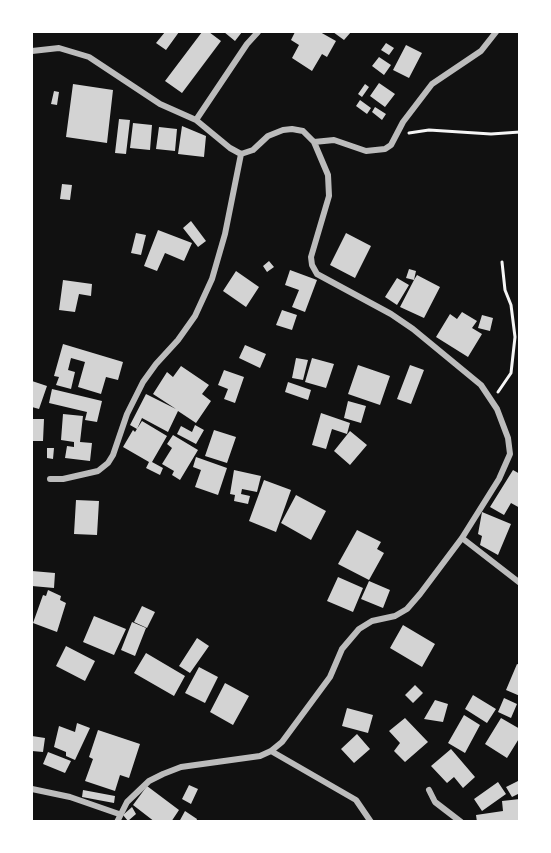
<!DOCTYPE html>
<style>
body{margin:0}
#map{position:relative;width:551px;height:853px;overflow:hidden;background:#111;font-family:Literata,serif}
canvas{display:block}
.frame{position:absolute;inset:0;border:33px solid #fff;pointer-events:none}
</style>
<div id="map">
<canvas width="551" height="853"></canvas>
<div class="frame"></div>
</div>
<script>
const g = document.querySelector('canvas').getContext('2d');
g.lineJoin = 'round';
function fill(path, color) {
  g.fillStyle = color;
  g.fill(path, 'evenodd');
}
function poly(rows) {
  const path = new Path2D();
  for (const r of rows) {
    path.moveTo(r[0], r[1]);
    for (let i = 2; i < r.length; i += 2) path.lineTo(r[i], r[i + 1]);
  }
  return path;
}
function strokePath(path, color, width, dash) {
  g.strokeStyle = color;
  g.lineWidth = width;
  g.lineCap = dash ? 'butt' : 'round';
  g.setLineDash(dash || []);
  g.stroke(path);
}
fill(poly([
 [165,32,179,32,166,50,156,43],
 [202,32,209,32,221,41,182,93,165,81],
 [224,32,242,32,235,41],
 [295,32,320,32,336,41,327,57,322,54,312,71,292,58,299,45,291,40],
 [333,32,351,32,344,40],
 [386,43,394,48,389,55,381,50],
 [406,45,422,53,409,78,393,70],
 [379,57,391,65,384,75,372,66],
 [379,83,395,94,385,107,370,96],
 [73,84,113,90,107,143,66,137],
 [365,84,369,87,362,97,358,94],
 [54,91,59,92,57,105,51,104],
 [360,100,371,108,367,114,356,106],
 [375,107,386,114,382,120,372,112],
 [119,119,130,120,126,154,115,153],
 [133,123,152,125,150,150,130,148],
 [182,126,206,136,204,157,178,154],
 [159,127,177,129,175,151,156,149],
 [62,184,72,185,70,200,60,199],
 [191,221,206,241,198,247,183,228],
 [158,230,192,243,184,261,165,253,157,271,144,266],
 [136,233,146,235,141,255,131,253],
 [346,233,371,246,355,278,330,265],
 [269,261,274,267,267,272,263,266],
 [409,269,416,271,414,280,417,275,440,287,424,318,400,307,414,280,406,278],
 [290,270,317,280,305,312,292,307,299,290,285,285],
 [236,271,259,287,246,307,223,291],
 [397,278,409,285,397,305,385,297],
 [63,280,92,284,91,296,79,294,75,312,59,310],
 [282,310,297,315,292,330,276,325],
 [462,312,477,321,472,328,482,334,468,357,436,337,450,314,457,319],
 [482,315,493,318,490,331,478,328],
 [63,344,123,362,118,380,106,377,101,394,78,387,85,362,71,358,68,370,75,372,71,389,56,385,59,377,54,376],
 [245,345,266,354,260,368,239,358],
 [296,358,308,360,303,380,292,378],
 [312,358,334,364,326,388,305,382],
 [358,365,390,376,380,405,348,394],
 [410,365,424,370,411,404,397,399],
 [181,366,209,385,202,394,211,401,196,423,178,411,168,432,142,418,137,429,130,425,146,394,176,409,153,394,167,372,173,377],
 [224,370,244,377,235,403,224,399,228,389,218,385],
 [32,381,47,386,39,409,32,407],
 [288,382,311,390,308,400,285,392],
 [52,389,102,401,97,422,85,420,87,412,49,403],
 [348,401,366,406,361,423,344,418],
 [321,413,350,423,347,434,332,429,326,449,312,445],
 [63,414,83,416,80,442,92,443,90,461,65,458,67,446,74,447,74,442,61,440],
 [32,419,44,419,43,441,32,441],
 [142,421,167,436,152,462,163,468,160,475,146,468,149,462,123,447,133,430,135,432],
 [195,425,204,430,196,444,177,434,181,426,192,432],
 [214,430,236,437,227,463,205,456],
 [350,431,367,445,350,465,334,451],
 [173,435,198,450,180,480,172,475,174,471,162,464,172,448,167,444],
 [47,448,54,448,53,459,47,458],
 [196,457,227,468,218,495,195,487,201,470,193,467],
 [234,470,261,476,257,492,242,489,241,494,250,496,248,504,234,501,235,495,230,494],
 [513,470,520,474,520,508,511,503,504,515,490,507],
 [264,480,291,490,276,532,249,521],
 [296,495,326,511,311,540,281,523],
 [76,500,99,501,97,535,74,534],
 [482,512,511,524,498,555,480,545,482,536,478,534],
 [357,530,381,542,377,549,384,553,369,580,338,564],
 [32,571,55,573,54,588,32,586],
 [338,577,363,588,353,612,327,601],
 [369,581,390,590,383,608,361,599],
 [48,590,61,596,60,600,66,603,57,632,33,623,43,595,46,596],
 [142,606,155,612,147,628,134,622],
 [94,616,126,629,114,655,83,642],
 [132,622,146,628,135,656,121,650],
 [403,625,435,644,422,667,390,648],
 [197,638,209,646,190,673,179,666],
 [66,646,95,661,85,681,56,666],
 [146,653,185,676,174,696,134,673],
 [517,664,520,665,520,696,506,690],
 [199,667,218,677,205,703,185,693],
 [225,683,249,696,233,725,210,712],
 [415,685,423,693,413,703,405,695],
 [473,695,496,709,487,723,465,709],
 [504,698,517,704,511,718,498,712],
 [435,700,448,704,443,722,424,719],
 [347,708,373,715,368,733,342,726],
 [464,715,480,725,465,753,448,743],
 [405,718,428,742,405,762,394,751,400,743,389,731],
 [501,718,520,729,520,737,507,758,485,744],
 [77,723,90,728,75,760,66,756,66,752,54,747,59,726,75,732],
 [98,730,140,744,129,778,120,775,115,791,85,781,93,759,89,757],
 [357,734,370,749,354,763,341,749],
 [32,736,45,738,43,752,32,751],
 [451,749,475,777,463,788,454,777,447,783,431,766],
 [48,752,71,761,65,773,43,764],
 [520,780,520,793,512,797,506,787],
 [498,782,506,794,482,811,474,799],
 [189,785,198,789,191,804,182,799],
 [147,786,179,810,171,822,155,822,133,805],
 [83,790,115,796,114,803,82,797],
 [520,799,520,822,477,822,476,815,503,811,502,801],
 [132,807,136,814,128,821,123,815],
 [185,811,197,819,196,822,179,822]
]), '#d3d3d3');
strokePath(poly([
 [409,133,429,130,491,134,520,132],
 [498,392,511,373,515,337,511,305,505,290,502,262]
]), '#f5f5f5', 3);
strokePath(poly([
 [32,51,59,48,89,57,160,104,196,120,230,148,241,154,253,150,268,136,283,130,292,129,303,131,314,142,328,175,329,196,311,257,312,265,317,274,391,314,413,329,481,385,497,409,508,438,510,454,499,479,462,538,420,594,407,609,395,616,372,621,359,629,342,649,330,677,282,742,271,751,260,756,181,767,163,774,149,781,127,802,117,822],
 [196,120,247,44,258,32],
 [314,142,334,140,366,151,385,149,391,145,403,122,432,84,481,51,496,32],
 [50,479,63,479,98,471,108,463,113,455,127,414,143,382,156,364,178,340,195,316,212,279,225,234,241,154],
 [462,538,520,583],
 [271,751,356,800,371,822],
 [32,789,70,797,119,814],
 [429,790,435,802,461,822]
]), '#bcbcbc', 6);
</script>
